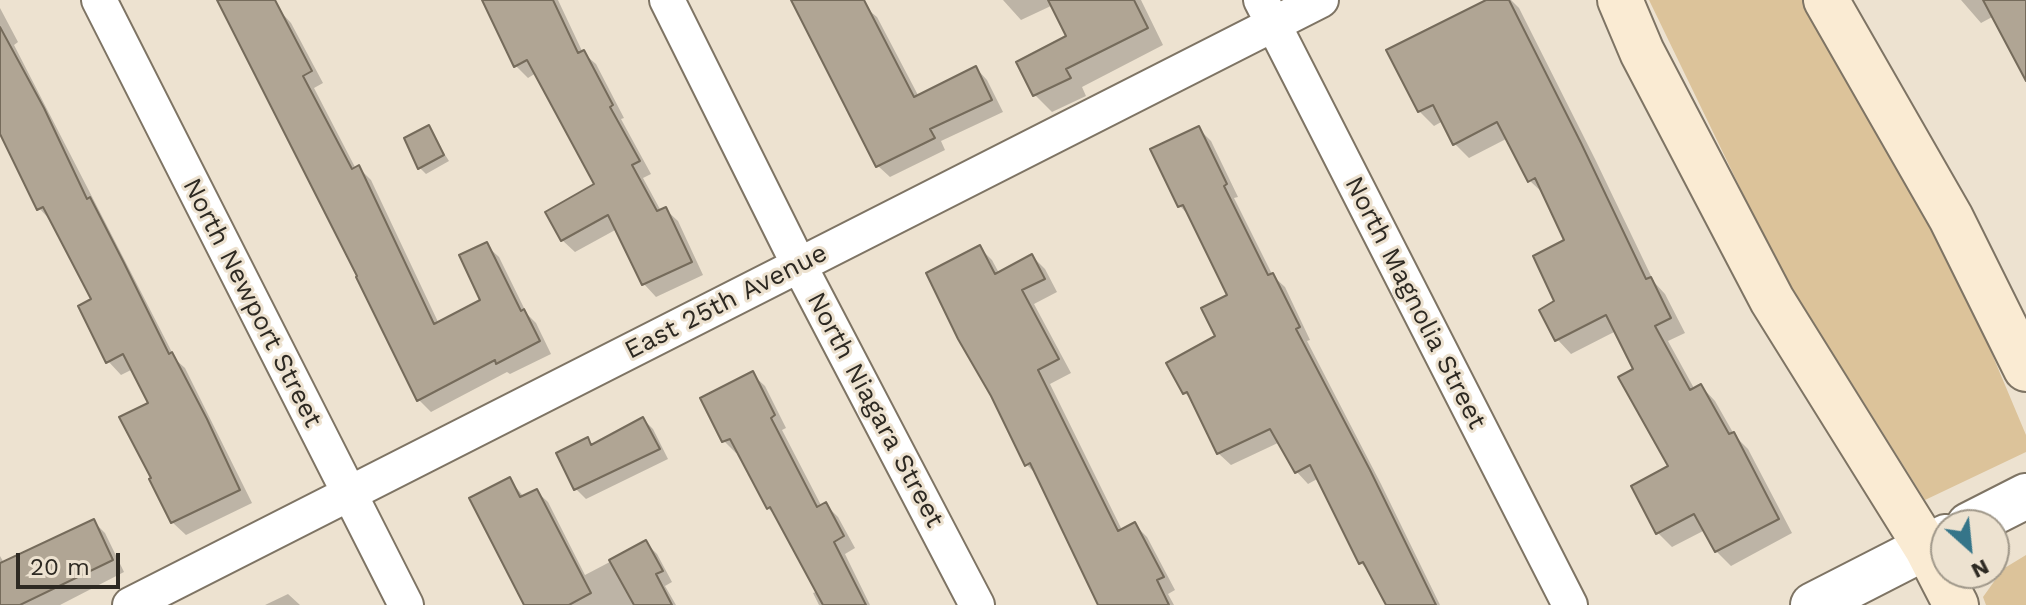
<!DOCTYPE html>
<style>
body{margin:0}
#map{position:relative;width:2026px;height:605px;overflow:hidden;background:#ede2d0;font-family:"Work Sans",sans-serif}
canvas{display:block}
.north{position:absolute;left:1930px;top:509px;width:80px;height:80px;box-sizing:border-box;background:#ede2d0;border:2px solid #a0988a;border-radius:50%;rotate:153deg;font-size:22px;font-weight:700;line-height:32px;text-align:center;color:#2d2922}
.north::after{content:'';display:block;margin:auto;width:28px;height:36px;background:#357589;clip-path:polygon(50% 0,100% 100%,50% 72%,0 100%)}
.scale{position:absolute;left:16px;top:553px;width:104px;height:36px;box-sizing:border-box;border:4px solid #2d2922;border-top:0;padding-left:10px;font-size:24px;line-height:28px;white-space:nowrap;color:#2d2922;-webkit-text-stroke:6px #ede2d0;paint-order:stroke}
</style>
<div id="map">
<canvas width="2026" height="605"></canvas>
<div class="north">N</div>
<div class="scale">20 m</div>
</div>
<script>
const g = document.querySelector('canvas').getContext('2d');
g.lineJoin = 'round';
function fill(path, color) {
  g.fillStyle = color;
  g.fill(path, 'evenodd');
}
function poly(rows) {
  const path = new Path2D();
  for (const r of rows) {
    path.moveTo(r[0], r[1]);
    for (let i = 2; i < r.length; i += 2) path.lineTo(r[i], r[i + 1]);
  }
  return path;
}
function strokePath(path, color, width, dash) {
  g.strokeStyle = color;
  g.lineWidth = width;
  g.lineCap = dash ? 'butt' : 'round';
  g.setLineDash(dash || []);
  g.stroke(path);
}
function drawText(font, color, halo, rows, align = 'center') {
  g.font = font + ' "Work Sans",sans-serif';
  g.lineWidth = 6;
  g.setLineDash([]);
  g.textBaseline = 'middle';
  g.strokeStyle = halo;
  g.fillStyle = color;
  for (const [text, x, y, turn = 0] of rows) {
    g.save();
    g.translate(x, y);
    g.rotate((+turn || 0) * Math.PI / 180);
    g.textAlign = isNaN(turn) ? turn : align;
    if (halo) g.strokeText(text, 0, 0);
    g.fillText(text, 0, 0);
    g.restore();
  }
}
fill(poly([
 [1649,0,1806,0,1854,81,1971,304,2026,435,2026,452,1925,500,1777,264],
 [2026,555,2026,605,1986,605,1983,597,2003,569]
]), '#dcc39a');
fill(poly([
 [219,0,270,0,291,23,323,83,314,88,356,169,359,168,371,180,439,324,483,300,486,245,499,257,527,314,536,323,551,354,510,374,507,372,431,412,419,400],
 [501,0,558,0,583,53,596,64,624,118,621,119,651,174,643,178,661,211,665,209,678,221,703,275,656,297,644,284,617,229,575,252,562,240,597,185,536,73,528,78,515,65],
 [793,0,856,0,877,17,919,97,976,68,987,80,1003,112,941,141,945,150,890,177,878,166],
 [1003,0,1141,0,1163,45,1082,87,1086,96,1052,112,1035,95,1018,63,1069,37,1053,5,1021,20],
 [1491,0,1511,0,1519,8,1595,159,1654,282,1665,294,1685,333,1668,341,1695,390,1701,386,1715,401,1735,436,1748,449,1792,533,1731,566,1716,551,1705,530,1672,547,1658,533,1671,467,1636,369,1616,331,1571,354,1557,339,1557,302,1567,241,1546,196,1530,181,1508,138,1469,158,1455,144,1443,121,1434,126,1419,111],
 [1961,0,2026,0,2026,76,1994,16,1981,23],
 [0,8,18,42,14,45,176,360,185,368,252,503,186,535,172,522,150,404,133,369,121,375,108,361,94,300,52,222,39,208,0,130],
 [428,128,449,161,426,174,420,168],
 [1199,129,1211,141,1238,197,1234,198,1273,276,1285,287,1310,340,1307,341,1381,484,1440,605,1388,605,1371,573,1361,563,1319,478,1308,484,1296,471,1280,442,1231,465,1218,453,1195,403,1185,393,1218,337,1230,296,1191,218,1180,206,1153,150],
 [979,247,992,260,999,273,1032,256,1045,269,1057,292,1034,304,1071,373,1050,384,1122,530,1134,524,1147,537,1175,590,1168,594,1174,605,1100,605,1037,475,1027,465],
 [752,374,765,386,786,428,782,430,822,507,826,505,838,517,855,548,845,554,870,605,819,605,813,593,818,591,779,519,768,508,739,452,736,453,724,441],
 [643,419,653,429,668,459,586,499,576,489,559,453,587,440,594,446],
 [509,479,524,497,536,491,548,502,585,575,646,543,657,554,672,582,665,586,676,605,526,605],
 [93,521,105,533,124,572,60,605,0,605,0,556,4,563],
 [288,594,300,605,265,605]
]), '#0003');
const building = poly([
 [217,0,275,0,312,71,303,76,352,169,359,165,434,324,480,300,459,255,487,242,521,311,524,309,540,341,496,364,495,360,417,401,356,277,357,276,217,0],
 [482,0,553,0,578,53,584,50,613,105,610,107,640,161,632,165,657,211,666,207,692,262,642,285,608,215,561,241,545,212,594,184,527,60,514,67,482,0],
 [791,0,864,0,914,97,976,66,992,100,930,129,935,138,876,167,791,0],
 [1048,0,1134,0,1148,28,1066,69,1071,78,1033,96,1016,62,1066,36,1048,0],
 [1486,0,1509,0,1581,143,1646,279,1651,277,1671,318,1655,326,1690,390,1701,384,1729,434,1734,432,1779,519,1715,552,1694,514,1656,534,1631,486,1668,466,1618,377,1633,369,1606,315,1555,341,1539,310,1554,301,1533,256,1564,240,1535,178,1528,182,1497,122,1453,145,1433,105,1418,112,1386,50,1486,0],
 [1983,0,2026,0,2026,81,1983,0],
 [0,27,44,108,87,199,90,197,124,263,169,354,172,352,207,419,240,490,171,523,149,479,151,478,119,417,148,403,123,354,106,363,78,306,91,299,43,207,37,210,0,134,0,27],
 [429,125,444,155,418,169,404,138,429,125],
 [1199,126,1227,184,1224,186,1268,275,1273,273,1300,327,1296,329,1370,470,1436,605,1386,605,1363,562,1359,564,1310,465,1295,473,1270,429,1217,454,1187,392,1183,394,1166,363,1215,336,1201,308,1227,295,1183,205,1178,207,1150,149,1199,126],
 [980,245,995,274,1032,254,1045,279,1022,290,1059,359,1038,370,1118,531,1135,522,1164,577,1157,580,1169,605,1098,605,1030,463,1025,466,991,396,958,339,926,273,980,245],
 [753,371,775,415,771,418,817,507,826,502,844,536,834,542,866,605,823,605,770,507,767,509,730,439,722,442,700,398,753,371],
 [643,417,660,449,574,490,556,453,588,437,591,445,643,417],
 [510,477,520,497,537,489,591,593,569,605,524,605,469,498,510,477],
 [94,519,113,560,20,605,0,605,0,563,94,519],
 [646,540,663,571,656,574,672,605,634,605,609,560,646,540]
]);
fill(building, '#b0a594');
strokePath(building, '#756b5b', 2);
const minor = poly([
 [99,0,406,605],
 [667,0,799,265,977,605],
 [1261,0,1570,605],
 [130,605,1321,0]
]);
const tertiary = poly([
 [1969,525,2026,496],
 [1813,605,1946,537]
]);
const secondary = poly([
 [1620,0,1642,52,1772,300,1926,547,1956,605],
 [1826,0,1951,218,2026,369]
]);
strokePath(minor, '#7e7464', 38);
strokePath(tertiary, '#7e7464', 48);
strokePath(secondary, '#7e7464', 48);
strokePath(minor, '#fff', 34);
strokePath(tertiary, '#fff', 44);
strokePath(secondary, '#faebd3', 44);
drawText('26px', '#2d2922', '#ede2d0', [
 ["East 25th Avenue",726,302,-27],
 ["North Newport Street",252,303,63],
 ["North Magnolia Street",1415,303,63],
 ["North Niagara Street",875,410,62]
]);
</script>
